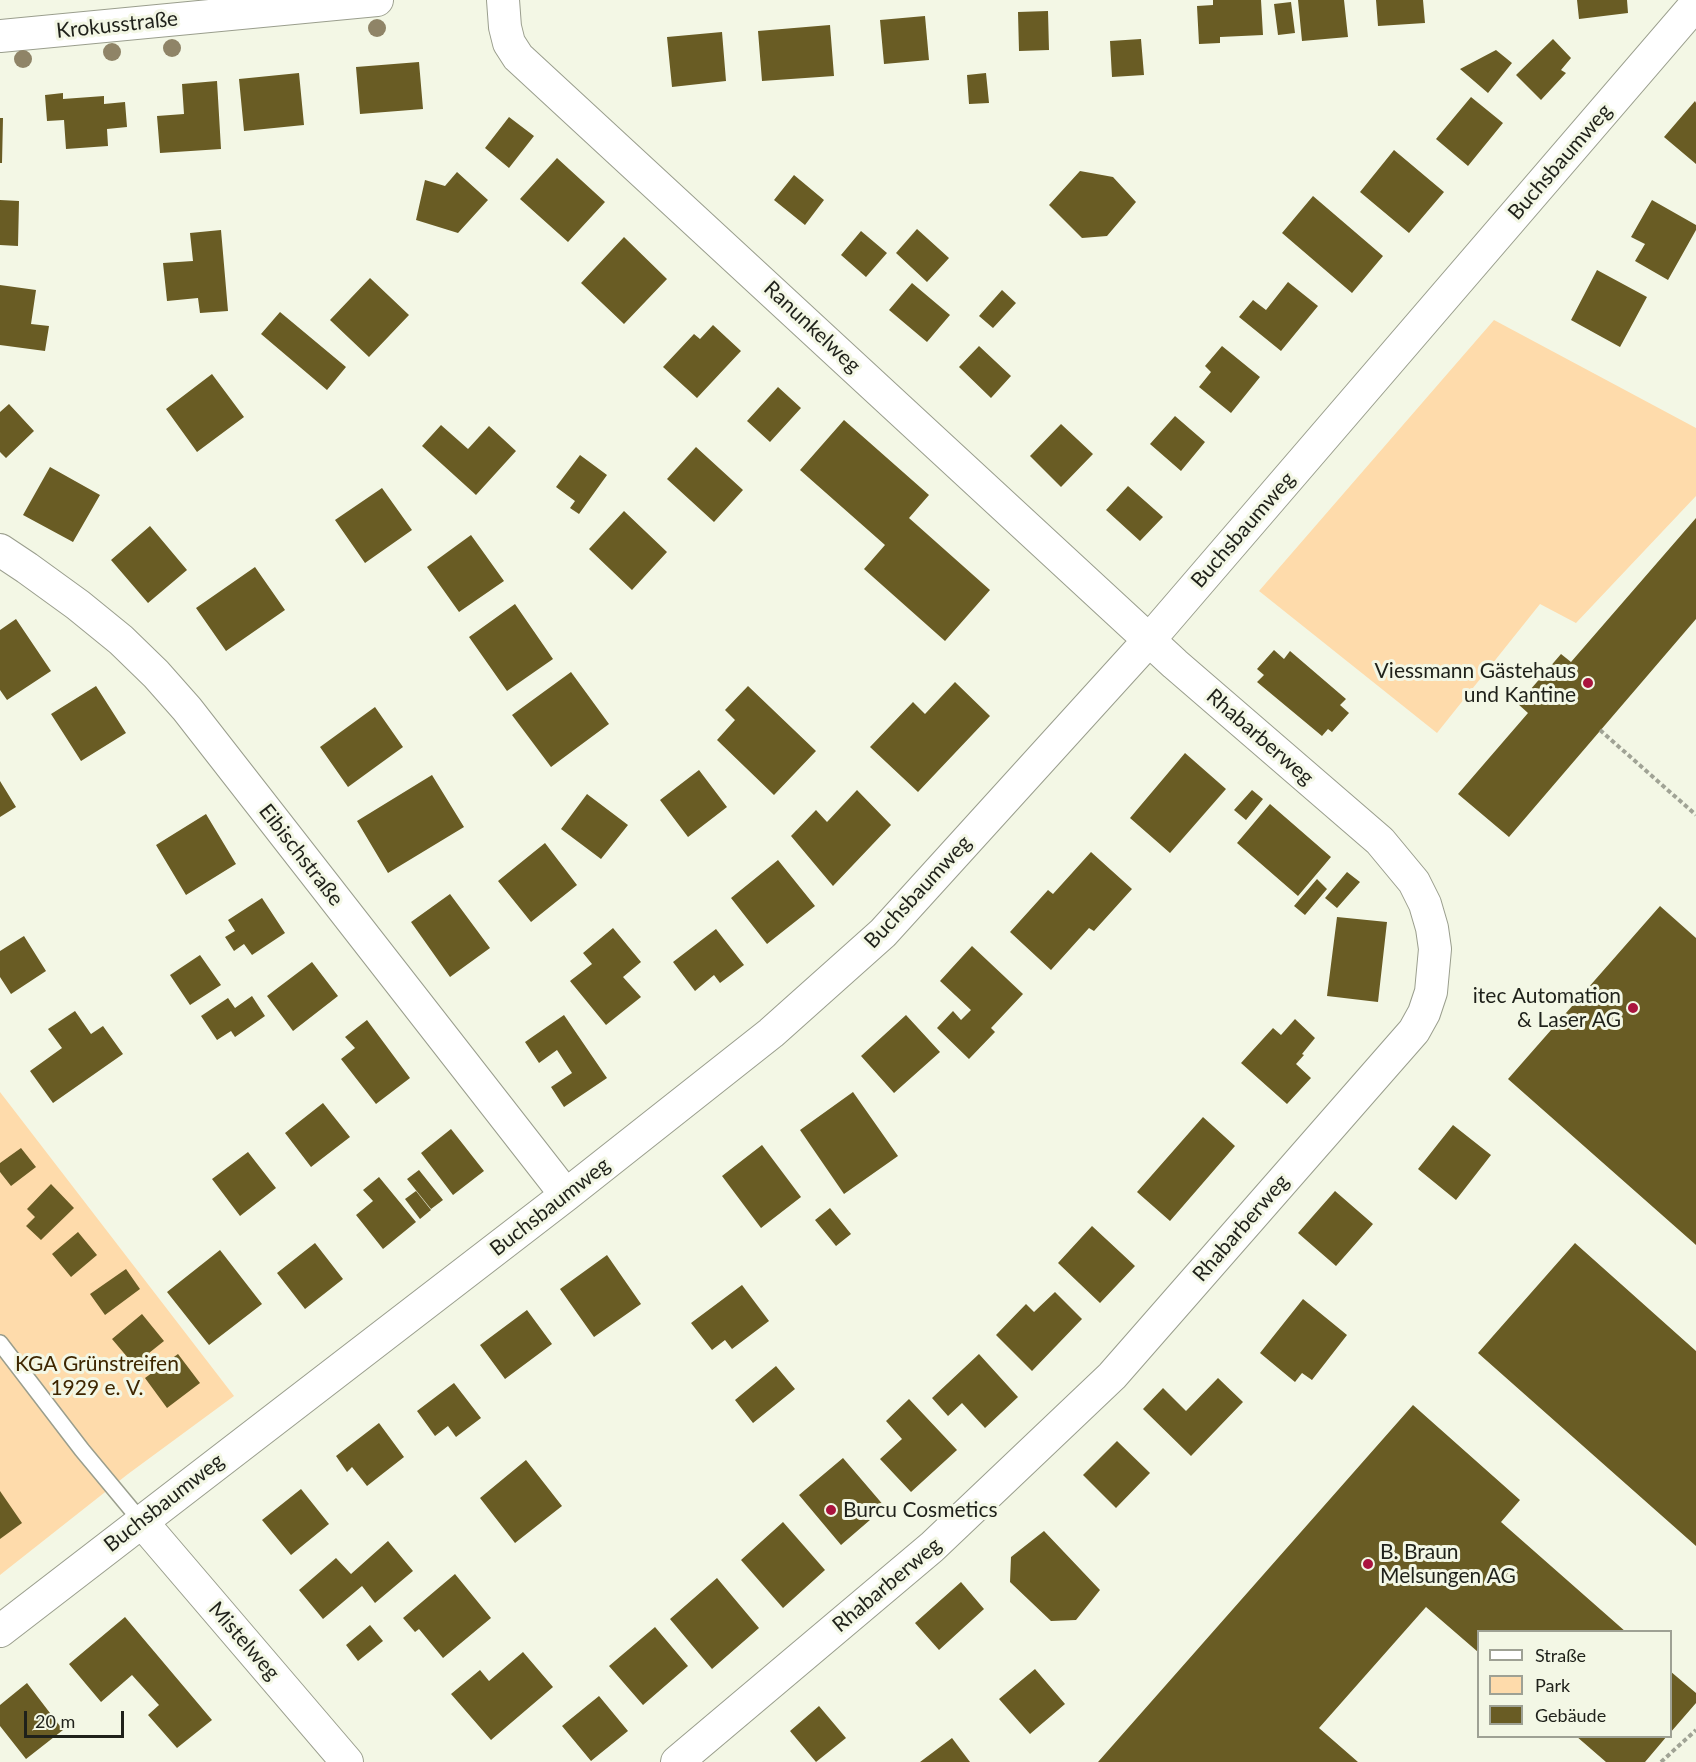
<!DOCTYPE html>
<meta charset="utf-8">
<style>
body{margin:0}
#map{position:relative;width:1696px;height:1762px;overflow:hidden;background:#f3f7e5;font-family:Lato,sans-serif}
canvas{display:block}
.legend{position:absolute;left:1477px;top:1630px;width:195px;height:108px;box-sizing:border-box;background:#f3f7e5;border:2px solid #9ea194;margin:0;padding:8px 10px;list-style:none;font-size:18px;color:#1f211a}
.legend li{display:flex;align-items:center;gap:12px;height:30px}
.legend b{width:30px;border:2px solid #9ea194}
.scale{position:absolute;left:24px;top:1711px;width:100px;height:27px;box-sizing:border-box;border:3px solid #1f211a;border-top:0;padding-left:8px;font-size:18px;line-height:21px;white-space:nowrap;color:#1f211a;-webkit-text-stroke:4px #f3f7e5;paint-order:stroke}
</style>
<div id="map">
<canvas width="1696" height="1762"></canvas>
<ul class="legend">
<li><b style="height:8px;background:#fff"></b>Straße</li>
<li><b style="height:16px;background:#fedbab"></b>Park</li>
<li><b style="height:16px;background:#695c24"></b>Gebäude</li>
</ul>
<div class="scale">20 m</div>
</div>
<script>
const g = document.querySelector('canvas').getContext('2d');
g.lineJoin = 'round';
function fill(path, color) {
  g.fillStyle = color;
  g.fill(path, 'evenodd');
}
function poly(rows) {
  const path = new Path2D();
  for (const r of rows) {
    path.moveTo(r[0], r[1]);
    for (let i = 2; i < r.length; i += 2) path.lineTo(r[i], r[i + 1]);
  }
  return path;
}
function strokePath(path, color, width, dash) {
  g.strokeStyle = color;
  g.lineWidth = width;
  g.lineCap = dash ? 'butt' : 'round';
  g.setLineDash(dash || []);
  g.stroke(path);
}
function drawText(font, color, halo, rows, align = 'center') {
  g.font = font + ' Lato,sans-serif';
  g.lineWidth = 6;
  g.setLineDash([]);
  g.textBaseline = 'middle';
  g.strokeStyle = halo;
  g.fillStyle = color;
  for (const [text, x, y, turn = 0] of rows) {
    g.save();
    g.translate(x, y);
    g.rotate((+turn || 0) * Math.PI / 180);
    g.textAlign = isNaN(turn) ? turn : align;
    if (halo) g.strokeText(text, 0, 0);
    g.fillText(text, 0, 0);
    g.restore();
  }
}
fill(poly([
 [1494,320,1696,428,1696,496,1576,623,1540,604,1437,733,1259,591],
 [0,1092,234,1396,128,1474,0,1575]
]), '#fedbab');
fill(poly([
 [1213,0,1261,0,1263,35,1220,37,1220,43,1199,44,1197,6,1213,5],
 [1298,0,1344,0,1348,37,1302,41],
 [1376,0,1423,0,1425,23,1378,26],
 [1577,0,1627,0,1628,13,1579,19],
 [1291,2,1295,33,1278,35,1274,4],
 [1048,11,1049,50,1019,51,1018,12],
 [925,16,929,60,884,64,880,20],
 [830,25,834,76,762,81,758,31],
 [722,32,726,81,672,87,667,37],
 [1141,39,1144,75,1112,77,1110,41],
 [1553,39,1571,58,1561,70,1566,73,1541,100,1516,75],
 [1496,50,1512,63,1488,93,1460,69],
 [419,62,423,109,360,114,356,67],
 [299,73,304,125,244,131,239,79],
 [986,73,989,103,969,104,967,75],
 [217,81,221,149,160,153,157,116,184,114,182,84],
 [63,93,63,99,104,96,104,104,125,102,127,127,107,129,108,146,66,149,64,120,47,121,45,95],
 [1471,97,1503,123,1468,166,1436,139],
 [1695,101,1696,103,1696,164,1664,137],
 [509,117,534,136,509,168,485,148],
 [0,118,3,118,2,163,0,163],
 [1394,150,1444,192,1409,233,1360,192],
 [557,158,605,202,568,242,520,199],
 [1080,171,1113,177,1136,202,1107,236,1082,238,1049,205],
 [457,172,488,200,458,233,416,220,425,180,445,186],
 [794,175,824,200,805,225,774,200],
 [1313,196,1383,256,1352,293,1282,233],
 [0,200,19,201,18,246,0,245],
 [1652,200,1696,225,1696,230,1668,280,1635,261,1645,244,1631,237],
 [917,229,949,258,927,282,896,253],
 [221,230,228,311,200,313,198,298,167,301,163,263,193,261,190,233],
 [861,231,887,253,866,277,841,255],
 [624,237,667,279,624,324,581,283],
 [1597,270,1647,297,1620,347,1571,320],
 [370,278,409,315,369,357,330,320],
 [1288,282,1318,306,1281,351,1239,317,1253,300,1266,310],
 [912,283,950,315,927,342,889,310],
 [0,285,36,290,31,324,49,326,45,351,0,345],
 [1002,290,1016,303,993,328,979,316],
 [280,312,346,367,327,390,261,334],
 [713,325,741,351,697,398,663,367,694,334,700,339],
 [979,346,1011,376,991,398,959,367],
 [1222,346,1260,377,1231,413,1199,387,1211,372,1205,366],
 [212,374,244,417,197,452,166,409],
 [778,387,801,408,770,442,747,421],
 [9,404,34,431,6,458,0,452,0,412],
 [1175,416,1205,442,1181,471,1150,444],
 [844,420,929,495,909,518,990,590,945,641,864,569,885,545,800,470],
 [1061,424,1093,454,1061,487,1030,456],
 [441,425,468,449,489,426,516,451,476,495,422,446],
 [696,447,743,490,714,522,667,479],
 [580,455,607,475,579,514,570,508,575,501,556,487],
 [50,467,100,495,73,542,23,515],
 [1128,486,1163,517,1140,541,1106,510],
 [382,488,412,530,365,563,335,520],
 [624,511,667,552,632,590,589,549],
 [1696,518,1696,619,1509,837,1458,794,1528,713,1518,704,1561,654,1571,662],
 [150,526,187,570,148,603,111,560],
 [471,535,504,581,459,612,427,567],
 [255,567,285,610,226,651,196,608],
 [515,604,553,659,507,691,469,637],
 [16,619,51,671,7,700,0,690,0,630],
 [1274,650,1284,659,1290,651,1346,699,1340,705,1349,713,1332,732,1328,729,1322,736,1257,682,1264,675,1257,669],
 [571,672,609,724,551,767,512,715],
 [955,682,990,716,918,792,870,747,913,702,925,714],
 [96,686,126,733,81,761,51,714],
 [748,686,816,751,774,795,717,740,735,720,725,710],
 [375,707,403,747,348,787,320,747],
 [1185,753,1226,789,1170,853,1130,818],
 [699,770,727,807,688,837,660,800],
 [432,775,464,827,388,873,357,821],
 [0,781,16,807,0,817],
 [857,790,891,825,833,886,791,836,816,810,827,822],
 [1252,790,1263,799,1246,820,1234,810],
 [587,794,628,825,601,859,561,829],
 [1270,804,1331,857,1298,896,1237,843],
 [206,814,236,864,186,895,156,845],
 [545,843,577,885,531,922,498,881],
 [1091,852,1132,889,1094,931,1089,928,1051,970,1010,932,1048,890,1053,894],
 [778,860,815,906,767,944,731,898],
 [1347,872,1360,882,1337,908,1325,898],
 [1317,879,1327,889,1305,915,1294,906],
 [450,894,490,948,450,977,411,922],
 [262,898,285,933,252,955,244,944,234,951,225,937,235,931,228,920],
 [1660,906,1696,938,1696,1245,1508,1079],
 [1337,917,1387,922,1378,1002,1327,996],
 [613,928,641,962,623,977,641,997,606,1025,570,981,592,964,583,953],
 [716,929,744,965,720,983,714,975,695,991,673,962],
 [24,936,46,971,11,994,0,977,0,951],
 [972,946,1023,994,991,1028,995,1032,969,1059,937,1028,953,1011,961,1020,971,1010,940,981],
 [200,955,221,985,190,1005,170,975],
 [312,962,338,996,293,1031,267,996],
 [252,996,265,1016,235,1037,231,1031,217,1040,201,1016,228,998,235,1008],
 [75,1011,91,1034,103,1026,123,1054,53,1103,30,1071,62,1048,48,1029],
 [564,1015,607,1078,564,1107,551,1087,572,1073,557,1050,539,1063,525,1042],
 [906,1015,940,1052,894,1093,861,1056],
 [1295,1019,1315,1038,1302,1054,1304,1055,1296,1064,1311,1078,1287,1104,1241,1063,1273,1028,1281,1035],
 [367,1020,410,1078,376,1104,341,1059,355,1048,345,1037],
 [853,1092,898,1156,844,1194,800,1130],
 [323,1103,350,1137,311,1167,285,1133],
 [1203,1117,1235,1146,1170,1221,1137,1192],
 [1453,1125,1491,1155,1456,1200,1418,1169],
 [451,1129,484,1171,453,1195,421,1153],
 [762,1145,801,1197,761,1228,722,1176],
 [21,1148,36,1167,11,1186,0,1172,0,1163],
 [248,1152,276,1188,240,1216,212,1179],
 [419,1170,443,1200,431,1209,407,1179],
 [379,1177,416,1222,383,1249,356,1215,373,1201,363,1190],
 [51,1184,74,1208,41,1240,26,1226,35,1217,27,1209],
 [416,1191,431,1210,420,1219,405,1199],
 [1335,1191,1373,1224,1336,1266,1298,1233],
 [830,1208,851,1234,836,1246,815,1220],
 [1092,1226,1135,1266,1100,1303,1058,1263],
 [78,1232,97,1255,71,1277,52,1254],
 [315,1243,343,1279,305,1309,277,1273],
 [1575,1243,1696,1351,1696,1546,1478,1353],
 [220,1250,262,1304,209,1345,167,1292],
 [607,1255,641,1304,594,1337,560,1289],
 [126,1269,140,1289,105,1315,90,1294],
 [742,1285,769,1321,732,1349,725,1340,712,1350,691,1323],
 [1055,1292,1082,1319,1032,1371,996,1335,1026,1304,1034,1312],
 [1303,1299,1347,1335,1312,1380,1302,1373,1295,1382,1260,1353],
 [527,1310,552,1344,505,1379,480,1345],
 [142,1314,164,1341,134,1365,112,1339],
 [178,1354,200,1383,167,1408,145,1378],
 [979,1354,1018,1397,985,1428,962,1403,948,1416,932,1398],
 [776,1366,795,1389,753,1423,735,1400],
 [1218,1378,1243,1402,1191,1456,1143,1409,1163,1388,1186,1411],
 [454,1383,481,1418,456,1437,448,1426,435,1436,417,1411],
 [909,1399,957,1450,911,1492,880,1459,902,1439,886,1421],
 [1413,1405,1520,1500,1501,1522,1626,1632,1478,1632,1478,1652,1426,1607,1319,1728,1358,1762,1098,1762],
 [379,1423,404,1457,367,1486,352,1467,347,1472,336,1456],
 [1117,1441,1150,1473,1116,1508,1083,1475],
 [843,1458,885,1507,841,1545,799,1495],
 [526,1460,562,1506,515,1543,480,1498],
 [301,1489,329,1524,291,1555,262,1520],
 [0,1491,22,1523,0,1539],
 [783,1522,825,1570,783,1608,741,1560],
 [1044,1531,1100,1590,1076,1620,1051,1621,1010,1582,1011,1557],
 [388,1541,413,1571,375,1603,362,1586,323,1619,299,1590,336,1558,351,1574],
 [455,1574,491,1618,443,1658,419,1629,415,1632,403,1618],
 [717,1578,759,1628,712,1669,670,1619],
 [961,1582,984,1609,939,1650,915,1623],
 [125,1617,212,1720,177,1748,148,1715,159,1705,132,1675,101,1702,69,1664],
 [370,1625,383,1641,358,1661,346,1645],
 [655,1627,688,1666,643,1705,609,1666],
 [523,1652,553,1687,491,1740,451,1694,480,1670,489,1681],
 [1035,1669,1065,1704,1030,1734,999,1699],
 [1670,1671,1696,1693,1696,1703,1670,1733],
 [27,1683,63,1730,26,1759,0,1726,0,1705],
 [599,1696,628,1731,591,1761,562,1726],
 [819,1706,846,1738,816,1762,790,1731],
 [1576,1736,1667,1736,1645,1762,1606,1762],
 [952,1738,970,1762,920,1762]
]), '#695c24');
const lane = poly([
 [0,1343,82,1450,141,1521]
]);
const street = poly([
 [503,0,505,27,509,43,518,57,1175,664,1380,841,1414,882,1425,904,1432,928,1435,949,1431,992,1424,1013,1414,1031,1112,1376,932,1547,677,1762],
 [0,36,377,0],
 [0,550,27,568,78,605,121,640,156,674,187,709,566,1195],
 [141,1521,347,1762],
 [0,1631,566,1195,771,1033,883,933,1150,639,1696,4]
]);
strokePath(lane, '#9a9e8d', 18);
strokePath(street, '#9a9e8d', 34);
strokePath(poly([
 [1600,730,1696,815],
 [1661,1762,1696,1730]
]), '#a0a395', 4, [4.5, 3]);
strokePath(lane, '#fff', 15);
strokePath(street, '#fff', 32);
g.fillStyle = '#8f8467';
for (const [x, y] of [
 [377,28],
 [172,48],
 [112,52],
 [23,59]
]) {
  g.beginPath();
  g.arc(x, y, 9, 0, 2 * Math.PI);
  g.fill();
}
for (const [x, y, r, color] of [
 [1588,683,6,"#aa133e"],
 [1633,1008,6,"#aa133e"],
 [831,1510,6,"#aa133e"],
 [1368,1564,6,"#aa133e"]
]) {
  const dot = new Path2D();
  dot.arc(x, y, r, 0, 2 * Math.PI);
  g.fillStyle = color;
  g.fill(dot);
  strokePath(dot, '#f3f7e5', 2);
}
drawText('21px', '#1f211a', '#f3f7e5', [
 ["Krokusstraße",117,25,-6],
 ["Buchsbaumweg",1560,162,-49],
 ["Ranunkelweg",812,327,43],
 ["Buchsbaumweg",1243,530,-49],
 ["Rhabarberweg",1260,737,41],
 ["Eibischstraße",301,855,52],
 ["Buchsbaumweg",918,892,-47],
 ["Buchsbaumweg",550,1207,-38],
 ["Rhabarberweg",1241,1228,-49],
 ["Buchsbaumweg",164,1503,-38],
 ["Rhabarberweg",887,1585,-40],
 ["Mistelweg",244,1641,49]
]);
drawText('21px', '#1f211a', '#f3f7e5', [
 ["Viessmann Gästehaus",1576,671],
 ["und Kantine",1576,695],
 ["itec Automation",1621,996],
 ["& Laser AG",1621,1020],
 ["Burcu Cosmetics",843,1510,"left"],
 ["B. Braun",1380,1552,"left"],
 ["Melsungen AG",1380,1576,"left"]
], 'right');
drawText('21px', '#3e2600', '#f3f7e5', [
 ["KGA Grünstreifen",97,1364],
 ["1929 e. V.",97,1388]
]);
</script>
